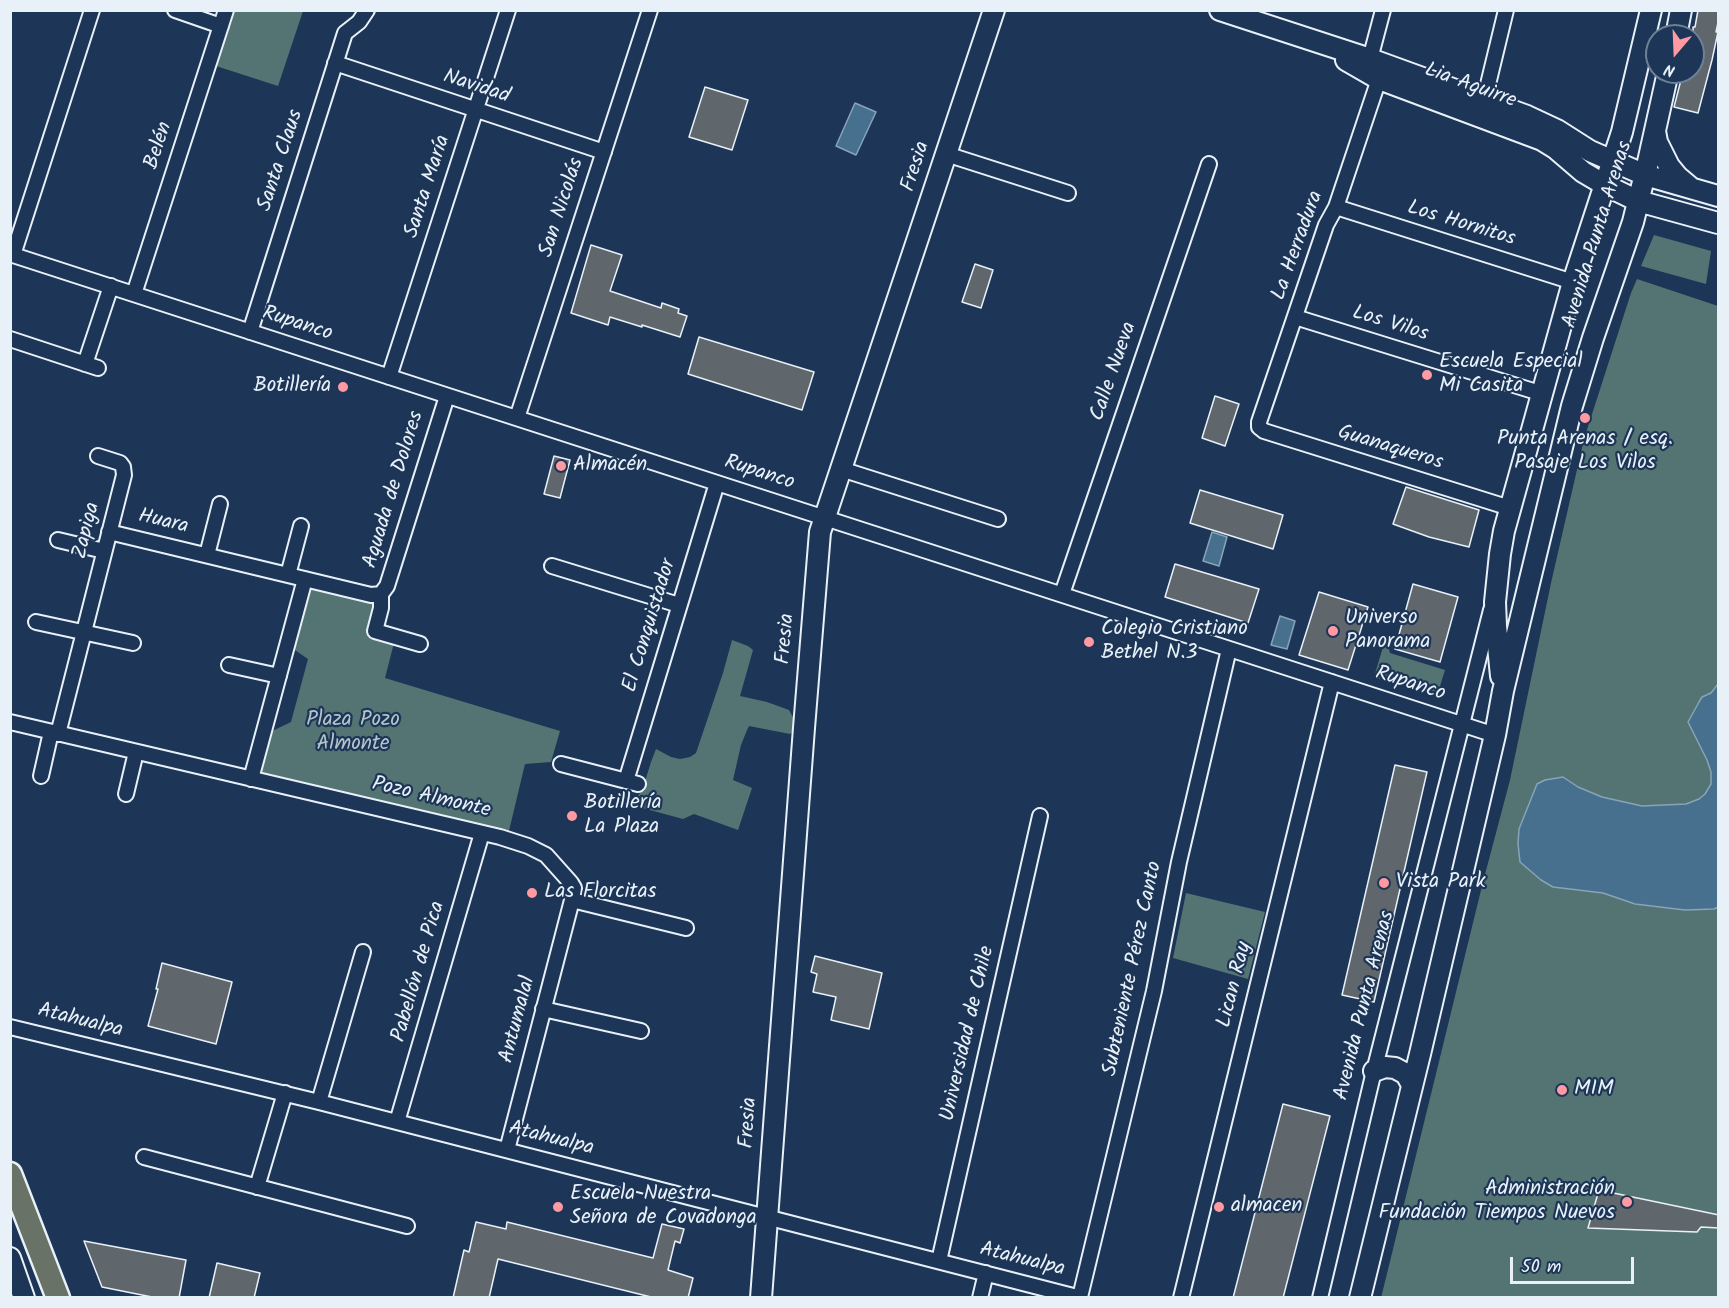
<!DOCTYPE html>
<meta charset="utf-8">
<style>
body{margin:0}
#map{position:relative;width:1729px;height:1308px;overflow:hidden;background:#1d3557;font-family:Kalam,sans-serif}
canvas{display:block}
.frame{position:absolute;inset:0;border:12px solid #e8f1f8;pointer-events:none}
.north{position:absolute;left:1645px;top:24px;width:60px;height:60px;box-sizing:border-box;background:#1d3557;border:2px solid #6e8097;border-radius:50%;rotate:199deg;font-size:16px;font-weight:700;line-height:24px;text-align:center;color:#e8f1f8}
.north::after{content:'';display:block;margin:auto;width:21px;height:27px;background:#ff9aa2;clip-path:polygon(50% 0,100% 100%,50% 72%,0 100%)}
.scale{position:absolute;left:1510px;top:1257px;width:124px;height:27px;box-sizing:border-box;border:3px solid #e8f1f8;border-top:0;padding-left:8px;font-size:18px;line-height:21px;white-space:nowrap;color:#e8f1f8;-webkit-text-stroke:4px #1d3557;paint-order:stroke}
</style>
<div id="map">
<canvas width="1729" height="1308"></canvas>
<div class="frame"></div>
<div class="north">N</div>
<div class="scale">50 m</div>
</div>
<script>
const g = document.querySelector('canvas').getContext('2d');
g.lineJoin = 'round';
function fill(path, color) {
  g.fillStyle = color;
  g.fill(path, 'evenodd');
}
function poly(rows) {
  const path = new Path2D();
  for (const r of rows) {
    path.moveTo(r[0], r[1]);
    for (let i = 2; i < r.length; i += 2) path.lineTo(r[i], r[i + 1]);
  }
  return path;
}
function strokePath(path, color, width, dash) {
  g.strokeStyle = color;
  g.lineWidth = width;
  g.lineCap = dash ? 'butt' : 'round';
  g.setLineDash(dash || []);
  g.stroke(path);
}
function drawText(font, color, halo, rows, align = 'center') {
  g.font = font + ' Kalam,sans-serif';
  g.lineWidth = 4.5;
  g.setLineDash([]);
  g.textBaseline = 'middle';
  g.strokeStyle = halo;
  g.fillStyle = color;
  for (const [text, x, y, turn = 0] of rows) {
    g.save();
    g.translate(x, y);
    g.rotate((+turn || 0) * Math.PI / 180);
    g.textAlign = isNaN(turn) ? turn : align;
    if (halo) g.strokeText(text, 0, 0);
    g.fillText(text, 0, 0);
    g.restore();
  }
}
fill(poly([
 [234,11,303,11,278,86,216,66],
 [1654,235,1711,251,1706,284,1641,266],
 [1637,279,1718,306,1718,1297,1381,1298,1483,882,1510,780,1551,583,1584,439,1631,293],
 [318,585,376,603,367,635,394,643,385,678,560,731,551,762,525,764,508,835,327,791,260,772,268,733,291,722,308,659,292,648,306,592],
 [1386,637,1390,653,1445,670,1437,696,1374,677],
 [732,640,748,646,753,650,740,696,767,702,789,710,794,719,794,731,790,734,749,726,747,730,741,745,733,780,752,788,738,830,694,814,683,819,635,806,632,802,642,791,651,762,656,749,671,757,680,759,690,757,696,753,723,673],
 [1186,893,1265,912,1248,979,1173,958]
]), '#547473');
const water = poly([
 [855,103,876,112,856,155,836,146,855,103],
 [1212,532,1227,537,1219,566,1203,561,1212,532],
 [1280,616,1295,621,1287,649,1271,645,1280,616],
 [1718,684,1718,907,1714,909,1685,910,1635,904,1603,893,1553,887,1541,880,1520,862,1518,844,1519,829,1537,784,1545,780,1563,777,1578,787,1602,797,1642,806,1686,804,1699,799,1705,794,1711,784,1711,772,1707,760,1688,722,1699,702,1702,697,1711,693,1718,684]
]);
fill(water, '#46708e');
strokePath(water, '#87a4b8', 1.5);
const building = poly([
 [1698,10,1719,10,1719,18,1716,32,1718,32,1712,60,1698,113,1674,107,1683,72,1693,72,1693,27,1695,27,1698,10],
 [705,87,748,100,732,150,689,137,705,87],
 [591,245,622,255,610,291,661,308,662,303,679,309,678,313,687,316,680,337,642,325,642,327,610,317,608,325,571,313,591,245],
 [975,264,993,270,981,308,962,302,975,264],
 [699,337,814,372,802,410,688,374,699,337],
 [1215,396,1239,404,1225,446,1202,438,1215,396],
 [554,456,570,460,560,498,544,494,554,456],
 [1406,487,1479,510,1469,547,1429,537,1393,524,1406,487],
 [1200,490,1283,515,1273,549,1190,523,1200,490],
 [1175,564,1259,589,1248,623,1165,597,1175,564],
 [1413,584,1458,597,1440,662,1395,649,1413,584],
 [1319,592,1368,607,1348,670,1299,655,1319,592],
 [1395,765,1427,772,1374,1002,1342,995,1395,765],
 [815,956,882,973,869,1029,831,1020,836,997,813,992,817,974,811,972,815,956],
 [162,963,232,982,216,1044,148,1026,158,989,156,989,162,963],
 [1283,1104,1330,1116,1283,1298,1233,1298,1283,1104],
 [1599,1190,1719,1215,1719,1228,1701,1227,1697,1232,1588,1228,1599,1190],
 [476,1222,506,1229,507,1222,653,1258,662,1224,684,1229,680,1243,675,1241,668,1270,693,1278,688,1298,655,1298,498,1259,489,1298,453,1298,464,1250,469,1252,476,1222],
 [84,1241,186,1260,179,1298,157,1298,102,1287,84,1241],
 [217,1263,260,1273,254,1298,209,1298,217,1263]
]);
fill(building, '#60676c');
strokePath(building, '#e8f1f8', 1.5);
const street = poly([
 [175,10,221,26],
 [1370,59,1383,10],
 [335,63,604,152],
 [1379,79,1336,207,1326,225,1259,422,1259,427,1264,431,1510,508],
 [1484,101,1506,10],
 [946,154,1068,193],
 [1336,207,1573,282],
 [10,254,1495,735],
 [13,255,92,10],
 [134,294,226,10],
 [1295,317,1543,394],
 [250,332,345,33,359,22,367,10],
 [10,339,98,368],
 [85,364,111,286],
 [389,377,508,10],
 [517,418,650,10],
 [841,469,998,519],
 [109,532,371,595,381,594],
 [58,540,104,551],
 [207,555,220,504],
 [552,566,679,605],
 [288,575,301,526],
 [381,594,387,586,447,396],
 [381,594,381,608,375,631,420,644],
 [1062,594,1209,164],
 [36,622,133,643],
 [229,665,279,676],
 [10,722,500,837,528,846,546,855,571,883,574,888,572,900,507,1150],
 [58,734,124,475,123,467,120,463,98,456],
 [561,764,638,784],
 [41,776,51,732],
 [251,779,305,579],
 [626,781,717,483],
 [126,794,136,752],
 [572,900,686,928],
 [543,1009,641,1031],
 [10,1027,319,1102,1081,1298],
 [319,1102,363,952],
 [397,1122,482,833],
 [144,1157,407,1226],
 [257,1187,285,1093],
 [939,1261,1040,816],
 [1080,1297,1154,991,1179,862,1229,649],
 [980,1298,986,1273],
 [1181,1298,1332,682],
 [1320,1298,1374,1071,1491,610]
]);
const secondary = poly([
 [1220,10,1370,59,1527,116,1557,130,1590,151,1645,175,1718,196],
 [1676,36,1681,10],
 [1346,60,1379,79,1542,140,1555,148,1583,172,1605,185,1638,201,1718,223],
 [1655,131,1657,142,1669,166,1678,177,1691,188],
 [1501,676,1496,626,1495,602,1500,554,1504,531,1573,282,1622,132,1651,10],
 [1374,1071,1385,1067,1395,1068,1406,1074,1412,1085],
 [10,1258,24,1298],
 [761,1298,804,728,820,532,994,10],
 [1360,1298,1420,1054,1495,735,1503,691,1572,406,1593,338,1633,222,1648,162,1668,72]
]);
const primary = poly([
 [10,1174,58,1298]
]);
strokePath(street, '#e8f1f8', 18);
strokePath(secondary, '#e8f1f8', 24);
strokePath(primary, '#e8f1f8', 27);
strokePath(street, '#1d3557', 14);
strokePath(secondary, '#1d3557', 20);
strokePath(primary, '#697266', 22);
for (const [x, y, r, color] of [
 [1427,375,6,"#ff9aa2"],
 [343,387,6,"#ff9aa2"],
 [1585,418,6,"#ff9aa2"],
 [561,466,6,"#ff9aa2"],
 [1333,631,6,"#ff9aa2"],
 [1089,642,6,"#ff9aa2"],
 [572,816,6,"#ff9aa2"],
 [1384,883,6,"#ff9aa2"],
 [532,893,6,"#ff9aa2"],
 [1562,1090,6,"#ff9aa2"],
 [1627,1202,6,"#ff9aa2"],
 [558,1207,6,"#ff9aa2"],
 [1219,1207,6,"#ff9aa2"]
]) {
  const dot = new Path2D();
  dot.arc(x, y, r, 0, 2 * Math.PI);
  g.fillStyle = color;
  g.fill(dot);
  strokePath(dot, '#1d3557', 2);
}
drawText('21px', '#e8f1f8', '#1d3557', [
 ["Lia Aguirre",1470,87,20],
 ["Navidad",476,88,18],
 ["Belén",160,146,-72],
 ["Santa Claus",282,161,-72],
 ["Fresia",917,167,-72],
 ["Santa María",429,187,-72],
 ["San Nicolás",563,208,-72],
 ["Los Hornitos",1461,225,17],
 ["Avenida Punta Arenas",1599,235,-73],
 ["La Herradura",1299,246,-70],
 ["Rupanco",297,325,18],
 ["Los Vilos",1390,325,17],
 ["Calle Nueva",1115,372,-71],
 ["Guanaqueros",1390,449,17],
 ["Rupanco",759,474,18],
 ["Aguada de Dolores",395,490,-73],
 ["Huara",163,523,13],
 ["Zapiga",88,531,-76],
 ["El Conquistador",651,626,-73],
 ["Fresia",787,639,-85],
 ["Rupanco",1410,685,18],
 ["Pozo Almonte",431,799,13],
 ["Subteniente Pérez Canto",1134,969,-78],
 ["Pabellón de Pica",420,972,-74],
 ["Lican Ray",1236,985,-76],
 ["Avenida Punta Arenas",1366,1006,-76],
 ["Antumalal",519,1020,-75],
 ["Atahualpa",80,1022,14],
 ["Universidad de Chile",969,1034,-77],
 ["Fresia",750,1123,-86],
 ["Atahualpa",551,1140,14],
 ["Atahualpa",1022,1261,14]
]);
drawText('21px', '#e8f1f8', '#1d3557', [
 ["Escuela Especial",1439,363],
 ["Mi Casita",1439,387],
 ["Botillería",331,387,"right"],
 ["Punta Arenas / esq.",1585,440,"center"],
 ["Pasaje Los Vilos",1585,464,"center"],
 ["Almacén",573,466],
 ["Universo",1345,619],
 ["Panorama",1345,643],
 ["Colegio Cristiano",1101,630],
 ["Bethel N.3",1101,654],
 ["Botillería",584,804],
 ["La Plaza",584,828],
 ["Vista Park",1396,883],
 ["Las Florcitas",544,893],
 ["MIM",1574,1090],
 ["Administración",1615,1190,"right"],
 ["Fundación Tiempos Nuevos",1615,1214,"right"],
 ["Escuela Nuestra",570,1195],
 ["Señora de Covadonga",570,1219],
 ["almacen",1231,1207]
], 'left');
drawText('21px', '#b4c5c9', '#1d3557', [
 ["Plaza Pozo",353,721],
 ["Almonte",353,745]
]);
</script>
